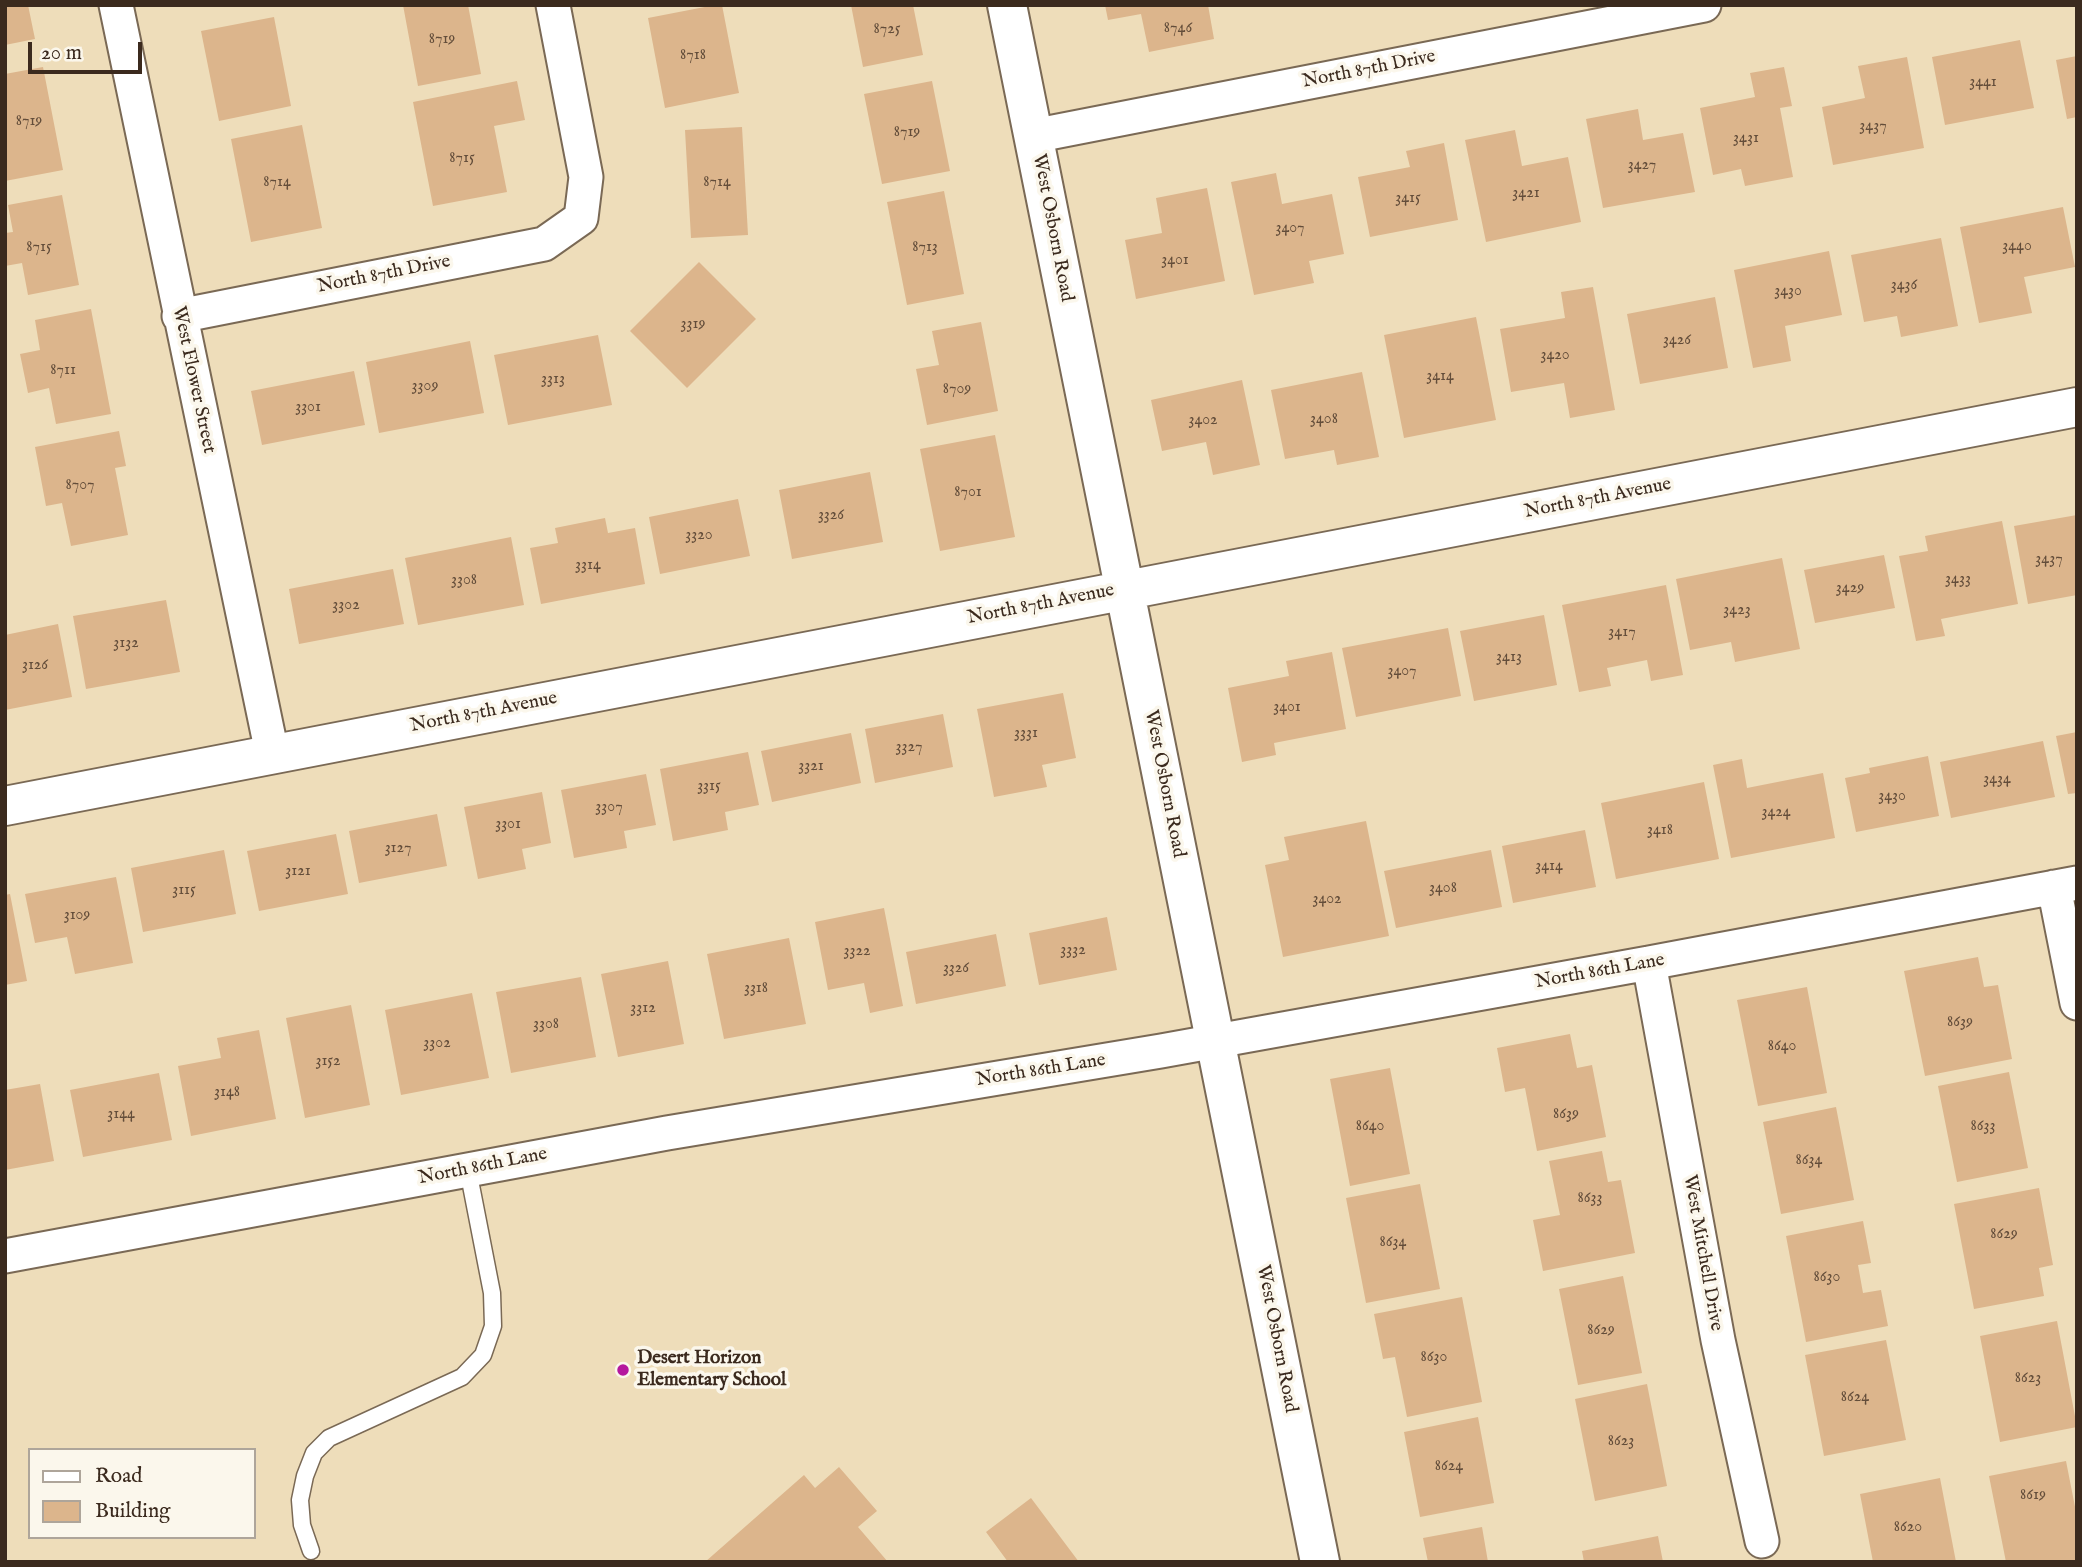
<!DOCTYPE html>
<style>
body{margin:0}
#map{position:relative;width:2082px;height:1567px;overflow:hidden;background:#eeddba;font-family:"IM FELL English",serif}
canvas{display:block}
.frame{position:absolute;inset:0;border:7px solid #3b2a1e;pointer-events:none}
.legend{position:absolute;left:28px;top:1448px;width:228px;height:91px;box-sizing:border-box;background:#fbf7ec;border:2px solid #aea59a;margin:0;padding:9px 12px;list-style:none;font-size:21px;color:#3b2a1e}
.legend li{display:flex;align-items:center;gap:14px;height:35px}
.legend b{width:35px;border:2px solid #aea59a}
.scale{position:absolute;left:28px;top:42px;width:114px;height:32px;box-sizing:border-box;border:4px solid #3b2a1e;border-top:0;padding-left:9px;font-size:21px;line-height:24px;white-space:nowrap;color:#3b2a1e;-webkit-text-stroke:5px #fbf7ec;paint-order:stroke}
</style>
<div id="map">
<canvas width="2082" height="1567"></canvas>
<div class="frame"></div>
<ul class="legend">
<li><b style="height:9px;background:#fff"></b>Road</li>
<li><b style="height:19px;background:#dcb58c"></b>Building</li>
</ul>
<div class="scale">20 m</div>
</div>
<script>
const g = document.querySelector('canvas').getContext('2d');
g.lineJoin = 'round';
function fill(path, color) {
  g.fillStyle = color;
  g.fill(path, 'evenodd');
}
function poly(rows) {
  const path = new Path2D();
  for (const r of rows) {
    path.moveTo(r[0], r[1]);
    for (let i = 2; i < r.length; i += 2) path.lineTo(r[i], r[i + 1]);
  }
  return path;
}
function strokePath(path, color, width, dash) {
  g.strokeStyle = color;
  g.lineWidth = width;
  g.lineCap = dash ? 'butt' : 'round';
  g.setLineDash(dash || []);
  g.stroke(path);
}
function drawText(font, color, halo, rows, align = 'center') {
  g.font = font + ' "IM FELL English",serif';
  g.lineWidth = 7;
  g.setLineDash([]);
  g.textBaseline = 'middle';
  g.strokeStyle = halo;
  g.fillStyle = color;
  for (const [text, x, y, turn = 0] of rows) {
    g.save();
    g.translate(x, y);
    g.rotate((+turn || 0) * Math.PI / 180);
    g.textAlign = isNaN(turn) ? turn : align;
    if (halo) g.strokeText(text, 0, 0);
    g.fillText(text, 0, 0);
    g.restore();
  }
}
fill(poly([
 [5,5,28,5,35,39,5,45],
 [403,5,468,5,481,74,418,86],
 [715,5,722,5,739,93,665,108,648,18],
 [851,5,913,5,923,55,863,67],
 [1105,5,1208,5,1214,39,1149,52,1141,14,1108,20],
 [274,17,291,106,219,121,201,31],
 [2020,40,2034,108,1945,125,1932,57],
 [2077,56,2077,117,2067,119,2056,60],
 [1907,57,1924,148,1833,165,1822,107,1865,98,1858,66],
 [43,67,63,170,5,181,5,74],
 [1784,67,1792,106,1780,108,1793,177,1745,186,1741,169,1713,175,1700,108,1755,97,1750,73],
 [517,81,525,120,494,126,507,192,433,206,413,102],
 [932,81,950,171,882,184,864,94],
 [1638,109,1643,140,1683,133,1695,192,1603,208,1586,119],
 [302,125,322,228,251,242,231,139],
 [742,127,748,235,691,238,685,130],
 [1515,130,1522,166,1568,157,1581,222,1486,242,1465,140],
 [1444,143,1458,220,1370,237,1358,177,1410,167,1406,151],
 [1276,173,1282,204,1332,194,1344,254,1309,261,1314,283,1254,295,1231,182],
 [1207,188,1225,281,1136,299,1125,240,1162,233,1156,198],
 [944,191,964,294,907,305,887,202],
 [62,195,79,285,28,295,22,263,5,266,5,233,13,232,8,205],
 [2063,207,2075,267,2024,277,2032,313,1979,323,1960,227],
 [1941,238,1958,326,1901,337,1897,316,1864,322,1851,255],
 [1829,251,1842,315,1785,326,1791,361,1753,368,1734,270],
 [699,262,756,319,687,388,630,331],
 [1593,287,1615,410,1570,418,1564,383,1511,392,1500,329,1565,318,1561,292],
 [1715,297,1728,368,1640,384,1627,314],
 [91,309,111,414,56,424,49,388,28,393,20,354,40,350,35,320],
 [1476,317,1496,420,1404,438,1384,335],
 [981,322,998,411,927,425,916,369,939,365,932,331],
 [598,335,612,405,508,425,494,355],
 [470,341,484,413,379,433,366,362],
 [354,371,365,425,262,445,251,391],
 [1362,372,1379,457,1337,465,1334,450,1285,459,1271,390],
 [1242,380,1260,465,1213,475,1206,442,1162,451,1151,400],
 [119,431,126,466,115,468,128,535,71,546,62,503,46,506,35,447],
 [995,435,1015,537,940,551,920,449],
 [870,472,883,542,792,559,779,490],
 [738,499,750,556,660,574,649,517],
 [2077,515,2077,595,2028,604,2014,526],
 [605,518,608,533,635,528,645,584,541,604,530,548,558,543,555,528],
 [2002,521,2018,604,1941,619,1945,636,1916,641,1899,556,1928,551,1925,536],
 [511,537,524,605,418,625,405,558],
 [1884,555,1895,608,1815,623,1804,570],
 [1782,558,1800,649,1735,662,1731,642,1690,650,1676,579],
 [393,569,404,624,299,644,289,589],
 [1666,585,1683,675,1651,681,1647,660,1607,668,1611,686,1579,692,1562,605],
 [166,600,180,672,86,689,73,616],
 [1544,615,1557,685,1474,701,1460,631],
 [58,624,72,697,5,710,5,635],
 [1448,628,1461,696,1356,717,1342,648],
 [1332,652,1346,729,1274,743,1276,755,1242,762,1228,688,1289,676,1286,661],
 [1063,693,1076,758,1042,765,1047,787,994,797,977,709],
 [943,714,953,767,875,783,865,729],
 [2077,732,2077,793,2068,794,2056,736],
 [851,733,861,783,772,802,761,751],
 [2043,741,2055,797,1951,818,1940,762],
 [748,752,759,805,725,812,728,830,673,841,660,769],
 [1928,756,1939,816,1856,832,1845,778,1870,773,1869,768],
 [1742,759,1747,788,1823,773,1835,838,1731,858,1713,765],
 [646,774,656,825,624,831,627,848,574,858,561,790],
 [1704,782,1719,859,1616,879,1601,803],
 [542,792,551,843,522,849,526,869,478,879,464,807],
 [437,814,447,866,359,883,349,831],
 [1366,821,1389,936,1283,957,1265,865,1289,860,1284,837],
 [1585,830,1596,887,1513,903,1502,846],
 [336,834,348,894,259,911,247,851],
 [224,850,236,914,143,932,131,868],
 [1491,850,1502,907,1396,928,1384,871],
 [116,877,133,963,75,974,67,937,35,943,25,894],
 [10,894,27,981,5,985,5,895],
 [884,908,903,1006,870,1013,864,983,828,990,815,922],
 [1107,917,1117,970,1039,985,1029,933],
 [996,934,1006,986,916,1004,906,952],
 [789,938,806,1024,724,1039,707,954],
 [1978,957,1984,987,1998,985,2012,1059,1925,1076,1904,971],
 [668,961,684,1044,618,1057,601,974],
 [581,977,596,1057,511,1073,496,992],
 [1807,987,1827,1093,1758,1106,1737,1000],
 [472,993,489,1078,401,1095,385,1010],
 [351,1005,370,1105,305,1118,286,1018],
 [259,1030,276,1119,191,1136,178,1066,221,1058,217,1038],
 [1570,1034,1577,1068,1592,1065,1606,1137,1537,1151,1525,1088,1505,1092,1497,1048],
 [1390,1068,1410,1174,1350,1186,1330,1079],
 [2009,1072,2028,1168,1957,1182,1938,1086],
 [159,1073,172,1140,83,1157,70,1090],
 [40,1084,54,1161,5,1170,5,1090],
 [1836,1107,1854,1200,1781,1214,1763,1122],
 [1602,1151,1608,1182,1621,1180,1635,1253,1543,1271,1533,1220,1560,1215,1549,1161],
 [1420,1184,1440,1289,1366,1303,1346,1198],
 [2039,1188,2053,1265,2039,1268,2044,1296,1974,1309,1954,1204],
 [1863,1221,1871,1263,1858,1265,1863,1293,1881,1290,1888,1326,1806,1342,1786,1236],
 [1623,1276,1642,1373,1578,1385,1559,1289],
 [1462,1297,1482,1402,1407,1417,1395,1357,1383,1359,1374,1314],
 [2057,1321,2077,1427,2000,1442,1980,1336],
 [1886,1340,1906,1440,1824,1456,1805,1355],
 [1647,1384,1667,1486,1595,1501,1575,1399],
 [1478,1417,1494,1503,1420,1517,1404,1432],
 [2066,1461,2077,1517,2077,1562,2006,1562,1989,1476],
 [839,1467,877,1511,858,1527,888,1562,705,1562,804,1475,815,1488],
 [1940,1478,1956,1562,1873,1562,1860,1494],
 [1031,1498,1079,1562,1008,1562,986,1532],
 [1482,1527,1488,1562,1428,1562,1423,1538],
 [1658,1536,1663,1562,1584,1562,1582,1551]
]), '#dcb58c');
const service = poly([
 [311,1551,302,1525,300,1500,305,1476,314,1453,329,1438,462,1377,483,1355,493,1326,492,1293,468,1170]
]);
const minor = poly([
 [116,5,272,753],
 [1033,136,1704,5],
 [179,316,544,244,581,218,586,177,553,5],
 [2054,887,2077,1003],
 [1649,963,1718,1340,1762,1541],
 [5,1256,667,1133,1161,1051,1649,963,2077,883]
]);
const tertiary = poly([
 [1007,5,1320,1562],
 [5,806,2077,407]
]);
strokePath(service, '#7a6955', 19);
strokePath(minor, '#7a6955', 37);
strokePath(tertiary, '#7a6955', 42);
strokePath(service, '#fff', 16);
strokePath(minor, '#fff', 33);
strokePath(tertiary, '#fff', 38);
for (const [x, y, r, color] of [
 [623,1370,7,"#b5179e"]
]) {
  const dot = new Path2D();
  dot.arc(x, y, r, 0, 2 * Math.PI);
  g.fillStyle = color;
  g.fill(dot);
  strokePath(dot, '#fbf7ec', 2.5);
}
drawText('16px', '#634d3a', null, [
 ["8746",1178,29],
 ["8725",887,30],
 ["8719",442,40],
 ["8718",693,56],
 ["3441",1983,83],
 ["8719",29,122],
 ["3437",1873,127],
 ["8719",907,133],
 ["3431",1746,139],
 ["8715",462,159],
 ["3427",1642,166],
 ["8714",277,183],
 ["8714",717,183],
 ["3421",1526,194],
 ["3415",1408,199],
 ["3407",1290,229],
 ["3440",2017,247],
 ["8715",39,248],
 ["8713",925,248],
 ["3401",1175,261],
 ["3436",1904,286],
 ["3430",1788,292],
 ["3319",693,325],
 ["3426",1677,341],
 ["3420",1555,356],
 ["8711",63,371],
 ["3414",1440,377],
 ["3313",553,380],
 ["3309",425,387],
 ["8709",957,390],
 ["3301",308,408],
 ["3408",1324,420],
 ["3402",1203,421],
 ["8707",80,486],
 ["8701",968,493],
 ["3326",831,516],
 ["3320",699,536],
 ["3437",2049,560],
 ["3314",588,566],
 ["3433",1958,580],
 ["3308",464,581],
 ["3429",1850,589],
 ["3302",346,606],
 ["3423",1737,611],
 ["3417",1622,633],
 ["3132",126,644],
 ["3413",1509,658],
 ["3126",35,666],
 ["3407",1402,672],
 ["3401",1287,708],
 ["3331",1026,734],
 ["3327",909,748],
 ["3321",811,767],
 ["3434",1997,780],
 ["3315",709,787],
 ["3430",1892,797],
 ["3307",609,808],
 ["3424",1776,813],
 ["3301",508,825],
 ["3418",1660,831],
 ["3127",398,849],
 ["3414",1549,867],
 ["3121",298,872],
 ["3408",1443,889],
 ["3115",184,891],
 ["3402",1327,900],
 ["3109",77,916],
 ["3332",1073,951],
 ["3322",857,952],
 ["3326",956,969],
 ["3318",756,989],
 ["3312",643,1009],
 ["8639",1960,1023],
 ["3308",546,1025],
 ["3302",437,1044],
 ["8640",1782,1047],
 ["3152",328,1062],
 ["3148",227,1093],
 ["3144",121,1115],
 ["8639",1566,1115],
 ["8640",1370,1127],
 ["8633",1983,1127],
 ["8634",1809,1161],
 ["8633",1590,1199],
 ["8629",2004,1235],
 ["8634",1393,1243],
 ["8630",1827,1278],
 ["8629",1601,1331],
 ["8630",1434,1358],
 ["8623",2028,1379],
 ["8624",1855,1398],
 ["8623",1621,1442],
 ["8624",1449,1467],
 ["8619",2033,1496],
 ["8620",1908,1528]
]);
drawText('19px', '#3b2a1e', '#fbf7ec', [
 ["North 87th Drive",1369,70,-11],
 ["West Osborn Road",1052,228,79],
 ["North 87th Drive",384,275,-11],
 ["West Flower Street",193,380,78],
 ["North 87th Avenue",1598,499,-11],
 ["North 87th Avenue",1041,605,-11],
 ["North 87th Avenue",484,713,-11],
 ["West Osborn Road",1164,784,79],
 ["North 86th Lane",1600,972,-10],
 ["North 86th Lane",1041,1071,-9],
 ["North 86th Lane",483,1167,-11],
 ["West Mitchell Drive",1702,1253,80],
 ["West Osborn Road",1276,1339,79]
]);
drawText('bold 19px', '#3b2a1e', '#fbf7ec', [
 ["Desert Horizon",637,1359],
 ["Elementary School",637,1381]
], 'left');
</script>
